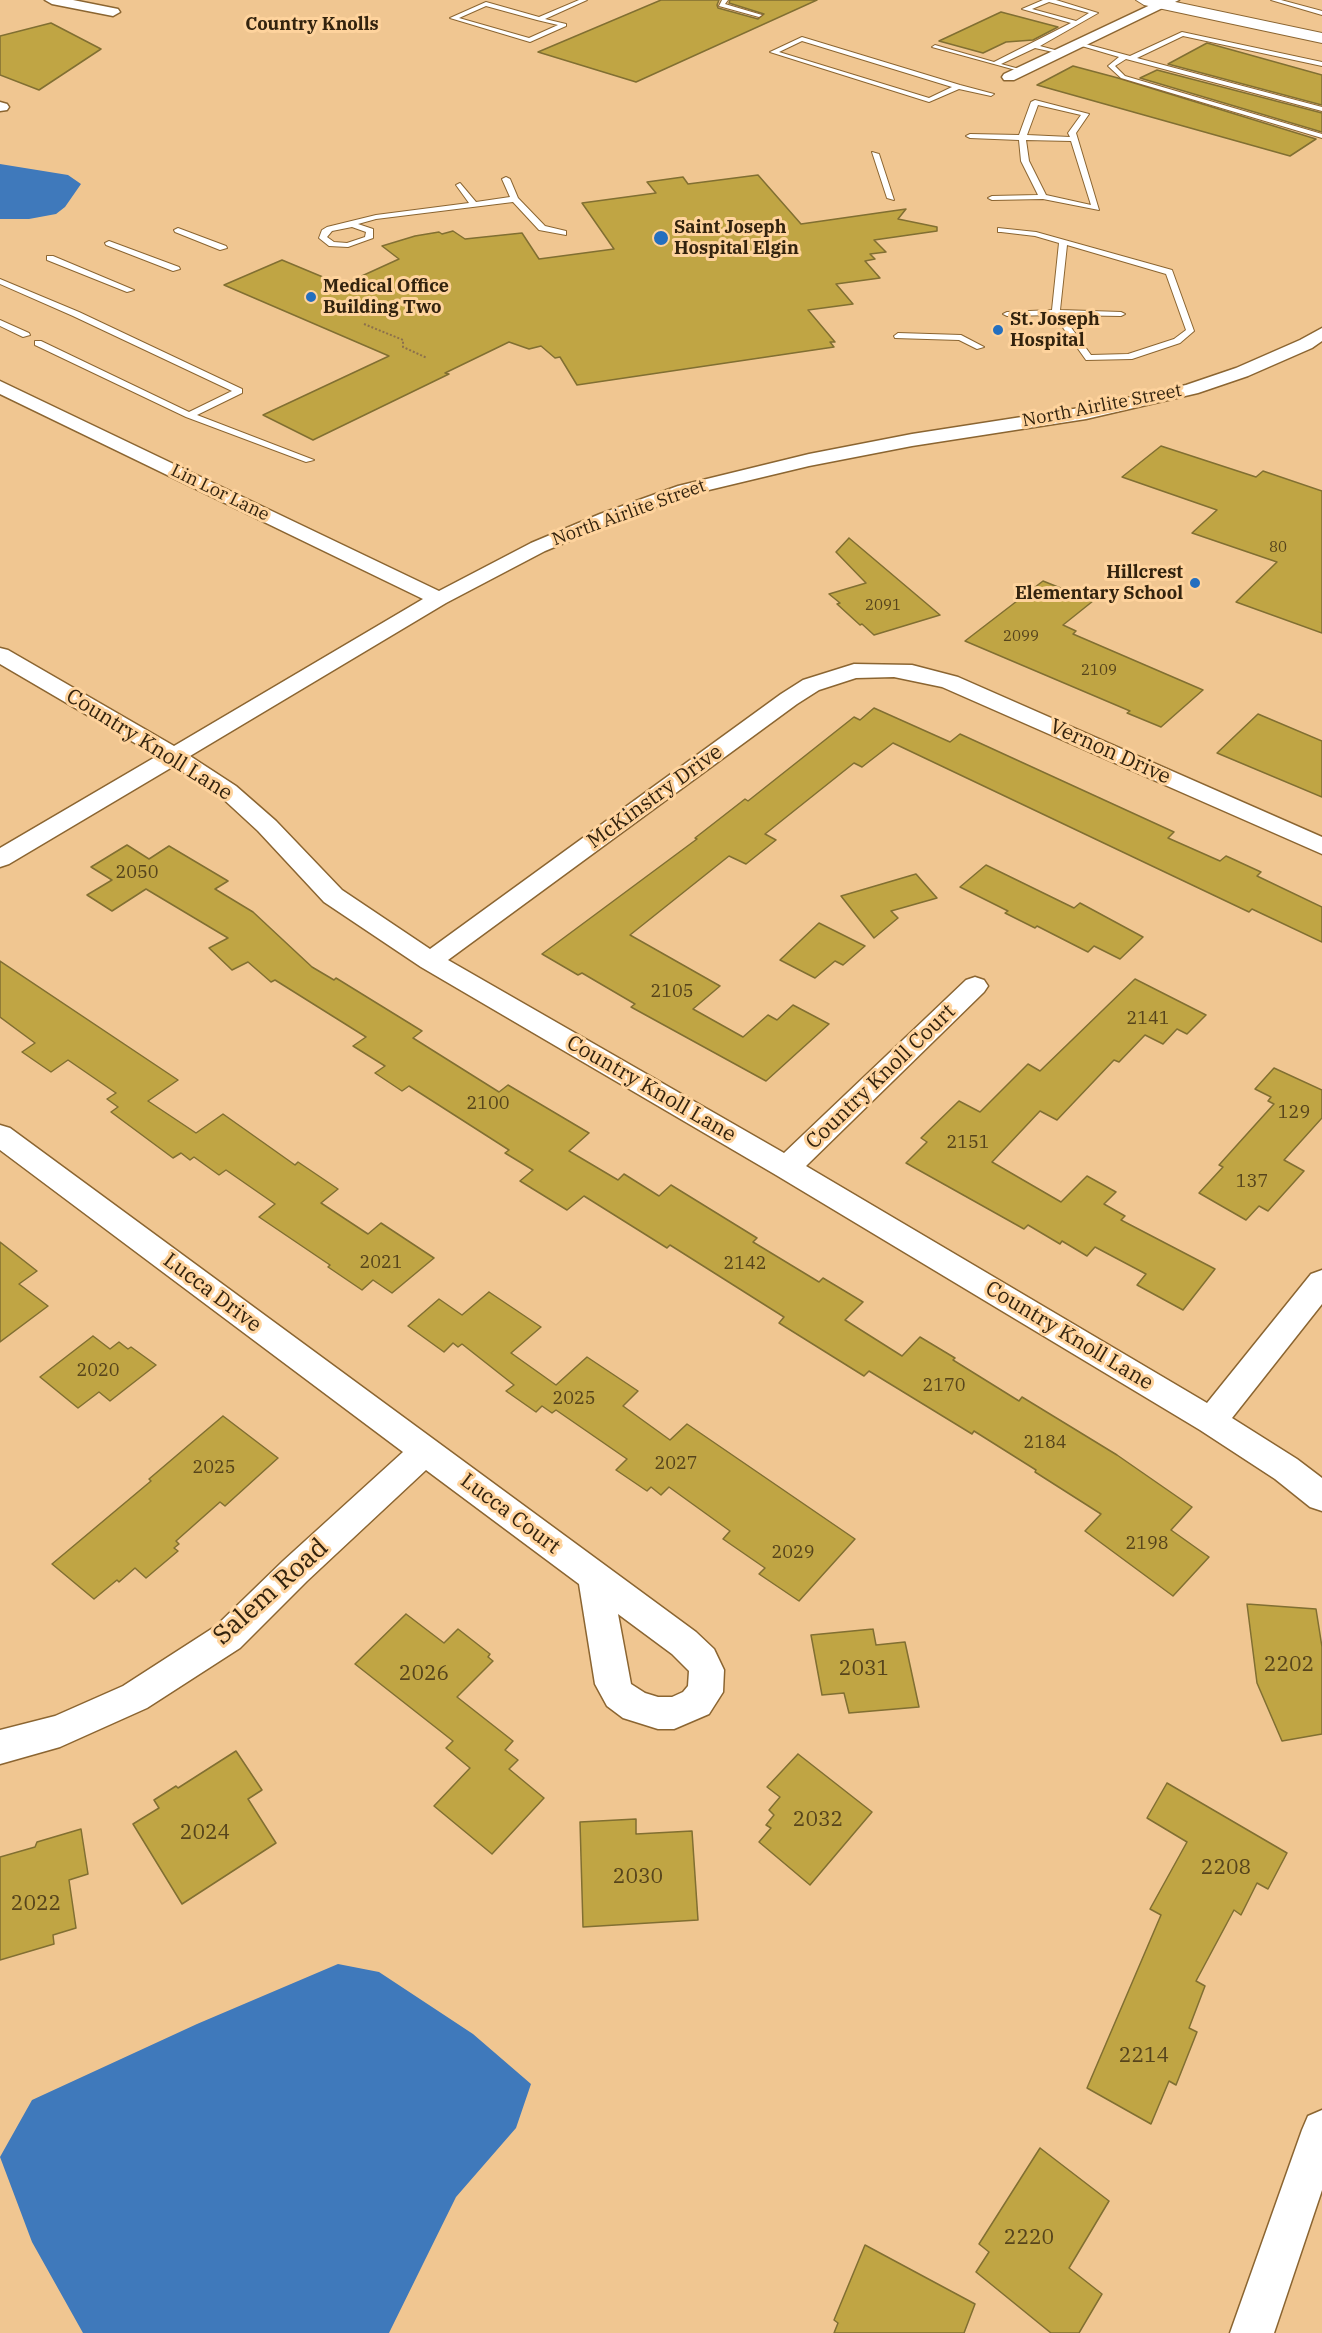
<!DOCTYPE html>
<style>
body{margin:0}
canvas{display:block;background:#f0c691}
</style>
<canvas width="1322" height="2333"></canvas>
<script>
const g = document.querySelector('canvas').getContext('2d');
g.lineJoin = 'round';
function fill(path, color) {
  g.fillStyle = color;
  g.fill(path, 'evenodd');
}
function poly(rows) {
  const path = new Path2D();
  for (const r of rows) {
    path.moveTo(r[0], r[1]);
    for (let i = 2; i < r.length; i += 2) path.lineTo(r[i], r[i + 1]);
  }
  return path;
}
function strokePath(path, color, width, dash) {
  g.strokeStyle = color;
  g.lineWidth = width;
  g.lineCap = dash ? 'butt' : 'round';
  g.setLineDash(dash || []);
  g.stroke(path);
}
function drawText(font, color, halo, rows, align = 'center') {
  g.font = font + ' "IBM Plex Serif",serif';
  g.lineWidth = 6;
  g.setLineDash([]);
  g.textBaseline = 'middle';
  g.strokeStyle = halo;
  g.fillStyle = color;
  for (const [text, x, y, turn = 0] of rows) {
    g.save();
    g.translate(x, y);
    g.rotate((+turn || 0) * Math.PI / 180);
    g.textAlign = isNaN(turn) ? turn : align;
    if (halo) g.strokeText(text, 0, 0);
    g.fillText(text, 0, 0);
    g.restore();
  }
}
fill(poly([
 [0,164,68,175,81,184,65,207,56,214,29,219,0,219],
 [338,1964,379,1972,473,2034,531,2084,516,2128,456,2197,389,2333,83,2333,32,2242,0,2157,32,2100,197,2024]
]), '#3f79bb');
const building = poly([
 [661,0,719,0,717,5,718,8,758,19,764,14,729,3,730,0,817,0,636,82,538,52,661,0],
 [1001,12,1058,27,1033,40,1006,42,983,53,939,41,1001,12],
 [51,23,101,49,39,90,0,75,0,36,51,23],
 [1207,43,1322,75,1322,105,1168,64,1207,43],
 [1073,66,1118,78,1316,139,1290,156,1037,85,1073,66],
 [1157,70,1322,113,1322,132,1140,78,1157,70],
 [758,175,801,224,906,209,898,219,937,227,937,231,874,240,886,252,870,254,875,259,865,261,880,278,836,284,853,304,808,310,835,342,830,342,834,347,577,385,560,357,555,358,541,346,529,349,509,342,445,373,449,374,313,440,263,415,389,356,224,285,282,260,342,285,399,259,382,246,415,236,439,232,442,234,453,231,465,239,522,233,539,259,614,249,582,203,656,193,647,182,683,177,688,184,758,175],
 [1161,446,1256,477,1263,471,1322,491,1322,633,1236,602,1277,562,1192,533,1217,510,1122,477,1161,446],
 [849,538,940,615,874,635,862,624,860,625,837,604,840,603,829,594,866,583,836,552,849,538],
 [1043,581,1093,601,1063,625,1076,631,1073,634,1203,690,1161,727,1127,713,1130,711,965,641,1043,581],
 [874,708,950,742,960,734,1174,832,1168,838,1220,861,1226,856,1261,872,1257,876,1322,907,1322,942,1252,909,1249,912,893,743,862,767,854,763,765,834,776,840,746,864,729,856,630,935,720,986,693,1009,743,1037,768,1015,777,1020,793,1005,829,1024,766,1081,631,1007,635,1004,582,973,578,975,542,954,697,839,695,838,745,799,748,801,854,717,860,720,874,708],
 [1258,714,1322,741,1322,797,1217,753,1258,714],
 [127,845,149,859,169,846,228,881,215,889,253,912,312,967,334,980,336,978,422,1031,413,1038,499,1092,508,1085,589,1133,569,1151,618,1180,624,1174,659,1196,671,1185,757,1238,753,1242,819,1282,823,1278,863,1302,845,1320,902,1356,920,1337,955,1358,953,1360,1019,1401,1022,1397,1117,1455,1192,1507,1171,1530,1209,1557,1173,1596,1085,1531,1101,1514,1035,1472,1036,1470,974,1431,972,1434,869,1371,864,1376,779,1323,784,1317,670,1245,667,1248,584,1196,567,1210,520,1181,533,1170,505,1153,509,1150,409,1086,402,1091,375,1073,385,1066,353,1046,366,1037,275,980,271,982,248,962,232,970,209,948,228,938,146,889,112,911,87,895,112,880,91,867,127,845],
 [986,865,1074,908,1080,903,1143,937,1120,959,1094,946,1088,952,1037,926,1035,928,1005,913,1008,911,960,887,986,865],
 [916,874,937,898,891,911,898,918,874,938,841,896,916,874],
 [819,923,865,946,843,965,835,961,815,978,780,960,819,923],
 [0,961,178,1080,148,1101,196,1133,223,1114,295,1165,298,1162,338,1189,321,1203,368,1234,381,1223,434,1258,392,1293,373,1280,362,1290,328,1267,330,1265,259,1217,275,1204,226,1170,219,1175,194,1157,190,1160,181,1153,173,1158,111,1112,118,1107,107,1099,116,1093,68,1060,51,1072,22,1052,35,1043,0,1017,0,961],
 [1135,979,1206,1015,1187,1034,1177,1029,1163,1044,1145,1035,1119,1062,1114,1060,1057,1120,1040,1111,992,1162,1061,1202,1087,1176,1116,1192,1104,1204,1125,1216,1121,1220,1215,1269,1183,1310,1137,1285,1146,1274,1095,1247,1087,1256,1062,1241,1060,1244,1028,1225,1024,1229,906,1163,927,1142,921,1138,959,1101,980,1112,1028,1064,1040,1071,1135,979],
 [1274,1068,1322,1090,1322,1118,1284,1160,1304,1171,1268,1211,1259,1206,1246,1220,1199,1193,1223,1167,1219,1165,1274,1104,1268,1101,1271,1097,1255,1089,1274,1068],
 [0,1242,37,1271,19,1284,48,1306,0,1342,0,1242],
 [489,1292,541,1327,511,1353,556,1385,587,1357,638,1391,623,1406,670,1440,687,1424,855,1539,799,1601,759,1574,765,1568,723,1539,730,1531,669,1487,661,1495,651,1487,647,1491,616,1470,627,1459,556,1410,552,1413,542,1406,536,1412,506,1391,514,1385,462,1344,458,1347,453,1343,444,1352,408,1326,439,1299,462,1315,489,1292],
 [93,1336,110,1349,119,1342,128,1349,131,1347,156,1365,110,1401,99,1392,78,1408,40,1377,93,1336],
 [223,1416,278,1458,225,1506,220,1502,176,1541,179,1544,174,1548,178,1551,146,1578,135,1568,119,1582,117,1580,94,1599,52,1564,151,1481,149,1479,223,1416],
 [1247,1604,1316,1609,1322,1647,1322,1734,1282,1741,1257,1683,1247,1604],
 [406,1614,444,1643,458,1629,490,1654,488,1657,493,1661,457,1697,513,1741,505,1750,518,1760,509,1769,544,1798,492,1854,434,1806,470,1768,446,1748,453,1741,355,1664,406,1614],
 [873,1629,876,1645,905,1642,919,1707,849,1713,844,1693,822,1695,811,1635,873,1629],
 [236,1751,262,1790,248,1799,276,1843,182,1904,133,1824,159,1808,154,1800,176,1786,178,1788,236,1751],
 [798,1754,872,1812,810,1885,759,1842,771,1828,766,1825,774,1815,769,1810,780,1797,767,1787,798,1754],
 [1167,1783,1287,1853,1268,1889,1257,1883,1241,1915,1234,1910,1196,1981,1205,1986,1189,2028,1197,2032,1176,2085,1169,2081,1151,2124,1087,2088,1161,1915,1150,1909,1187,1842,1147,1818,1167,1783],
 [636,1819,636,1834,692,1831,698,1920,583,1927,580,1822,636,1819],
 [81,1829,88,1874,69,1880,76,1928,53,1935,54,1944,0,1960,0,1857,35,1847,37,1842,81,1829],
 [1040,2148,1109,2201,1069,2268,1102,2294,1079,2333,1051,2333,976,2272,989,2252,979,2244,1040,2148],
 [865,2245,975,2304,964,2333,834,2333,838,2323,834,2320,865,2245]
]);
fill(building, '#c0a544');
strokePath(building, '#816f32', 1.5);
const lane = poly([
 [579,0,587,0,545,19,566,24,566,26,530,42,450,18,486,2,539,17,579,0],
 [486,6,537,20,558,25,529,38,459,18,486,6],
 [722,0,728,0,725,4,762,15,759,17,719,6,722,0],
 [1043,0,1056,0,1098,13,1040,46,1062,52,1062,54,1035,48,1001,64,1023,70,1023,72,932,47,935,45,994,62,1071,23,1022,9,1043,0],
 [1049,2,1089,13,1076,21,1032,9,1049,2],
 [1271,0,1281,0,1322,11,1322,15,1271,0],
 [1182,32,1322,62,1322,66,1183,36,1137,58,1322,107,1322,111,1126,59,1115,66,1125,76,1322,134,1322,138,1121,78,1108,66,1119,57,1075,44,1078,42,1130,56,1182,32],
 [802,37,960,85,994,94,991,96,959,89,929,102,770,52,802,37],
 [802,41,952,87,929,98,779,52,802,41],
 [1035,100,1089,114,1076,133,1099,210,1043,199,992,200,988,198,992,196,1038,195,1021,161,1019,140,970,138,966,136,970,134,1019,135,1031,102,1035,100],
 [1038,105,1081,115,1068,133,1070,137,1027,135,1038,105],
 [1026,140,1071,141,1091,205,1046,195,1029,161,1026,140],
 [872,152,879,154,894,200,887,198,872,152],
 [506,177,510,179,518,198,545,226,566,231,566,235,539,230,513,202,376,219,358,224,373,229,373,238,348,247,329,246,319,238,322,230,327,227,376,215,469,203,456,185,460,183,476,202,510,197,502,179,506,177],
 [352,227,366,232,365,237,347,243,334,242,327,237,332,231,352,227],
 [178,228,226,246,227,248,220,250,175,232,174,230,178,228],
 [998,228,1036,232,1172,270,1194,331,1180,343,1132,359,1086,360,1054,315,1007,316,1003,314,1007,312,1052,310,1059,243,1035,236,1001,232,998,232,998,228],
 [1067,245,1166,274,1186,330,1174,339,1128,354,1091,355,1062,315,1121,316,1125,314,1121,312,1060,310,1067,245],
 [109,241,179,267,180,269,173,271,106,245,105,243,109,241],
 [47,256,53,256,134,290,127,292,47,260,47,256],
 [0,279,79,312,242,389,242,393,197,415,314,460,306,462,186,417,35,345,35,341,41,341,189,412,232,391,73,316,0,284,0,279],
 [0,320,29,333,30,335,23,337,0,326,0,320],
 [898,333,961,335,984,347,977,349,959,340,895,338,894,336,898,333]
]);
const street = poly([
 [45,0,73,0,118,9,120,12,113,16,52,4,45,0],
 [1161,0,1179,0,1014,80,1004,80,1002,77,1004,74,1161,0],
 [0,102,7,104,9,107,7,110,0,111,0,102],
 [1322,328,1322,341,1312,348,1248,376,1198,393,1086,419,912,446,809,466,692,494,614,522,545,551,446,603,190,756,236,786,276,821,342,890,430,949,781,694,803,680,854,664,912,665,958,677,1322,837,1322,854,942,687,894,677,856,678,819,690,797,704,448,960,784,1153,966,980,975,977,984,980,988,986,984,992,806,1166,1207,1403,1311,1274,1322,1270,1322,1304,1232,1418,1297,1459,1322,1478,1322,1511,1310,1507,1275,1479,1200,1430,776,1175,421,967,324,902,258,831,220,796,174,766,9,864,0,867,0,848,157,756,0,664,0,648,8,650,174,746,423,599,0,394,0,381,439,591,531,543,600,514,678,486,809,454,912,434,1086,407,1186,385,1236,368,1300,340,1322,328],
 [0,1125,10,1128,696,1632,714,1649,724,1670,723,1692,709,1714,674,1729,658,1729,623,1718,607,1706,595,1684,579,1584,426,1470,307,1581,240,1648,147,1708,60,1747,0,1764,0,1730,55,1716,123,1686,216,1626,283,1561,403,1452,0,1150,0,1125],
 [618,1614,672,1654,689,1671,688,1686,683,1692,672,1697,658,1697,645,1693,631,1684,618,1614],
 [1322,2110,1322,2190,1274,2333,1230,2333,1302,2130,1308,2116,1322,2110]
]);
const secondary = poly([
 [1136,0,1166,0,1322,33,1322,43,1144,5,1136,0]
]);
strokePath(lane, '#8b6531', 2);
strokePath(street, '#8b6531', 3);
strokePath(secondary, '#8b6531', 2);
strokePath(poly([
 [364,324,403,340,403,347,427,358]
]), '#8c704c', 2, [2, 2]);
fill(lane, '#fff');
fill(street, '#fff');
fill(secondary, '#fff');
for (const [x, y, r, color] of [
 [661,238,8,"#246fbf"],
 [311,297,6,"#246fbf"],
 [998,330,6,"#246fbf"],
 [1195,583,6,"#246fbf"]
]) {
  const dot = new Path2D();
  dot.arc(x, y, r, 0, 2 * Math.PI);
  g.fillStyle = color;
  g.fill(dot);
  strokePath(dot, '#fed39d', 2);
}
drawText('15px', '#56441c', null, [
 ["80",1278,548],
 ["2091",883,606],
 ["2099",1021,637],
 ["2109",1099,671]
]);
drawText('bold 18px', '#33230e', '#fed39d', [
 ["Country Knolls",312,25]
]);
drawText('bold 18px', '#33230e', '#fed39d', [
 ["Saint Joseph",674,228],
 ["Hospital Elgin",674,249],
 ["Medical Office",323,287],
 ["Building Two",323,308],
 ["St. Joseph",1010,320],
 ["Hospital",1010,341],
 ["Hillcrest",1183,573,"right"],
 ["Elementary School",1183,594,"right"]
], 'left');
drawText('18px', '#33230e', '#fed39d', [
 ["North Airlite Street",1102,406,-11],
 ["Lin Lor Lane",220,493,26],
 ["North Airlite Street",629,513,-20]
]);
drawText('18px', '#56441c', null, [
 ["2050",137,873],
 ["2105",672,992],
 ["2141",1148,1019],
 ["2100",488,1104],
 ["129",1294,1113],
 ["2151",968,1143],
 ["137",1252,1182],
 ["2021",381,1263],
 ["2142",745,1264],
 ["2020",98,1371],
 ["2170",944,1386],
 ["2025",574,1399],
 ["2184",1045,1443],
 ["2027",676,1464],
 ["2025",214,1468],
 ["2198",1147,1544],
 ["2029",793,1553]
]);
drawText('21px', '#33230e', '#fed39d', [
 ["Country Knoll Lane",149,745,32],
 ["Vernon Drive",1110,752,24],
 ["McKinstry Drive",655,797,-36],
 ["Country Knoll Court",881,1077,-44],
 ["Country Knoll Lane",651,1089,30],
 ["Lucca Drive",212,1293,37],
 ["Country Knoll Lane",1069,1336,31],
 ["Lucca Court",510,1514,37]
]);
drawText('21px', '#56441c', null, [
 ["2202",1289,1665],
 ["2031",864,1669],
 ["2026",424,1674],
 ["2032",818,1820],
 ["2024",205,1833],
 ["2208",1226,1868],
 ["2030",638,1877],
 ["2022",36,1904],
 ["2214",1144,2056],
 ["2220",1029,2238]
]);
drawText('26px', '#33230e', '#fed39d', [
 ["Salem Road",271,1592,-42]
]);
</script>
